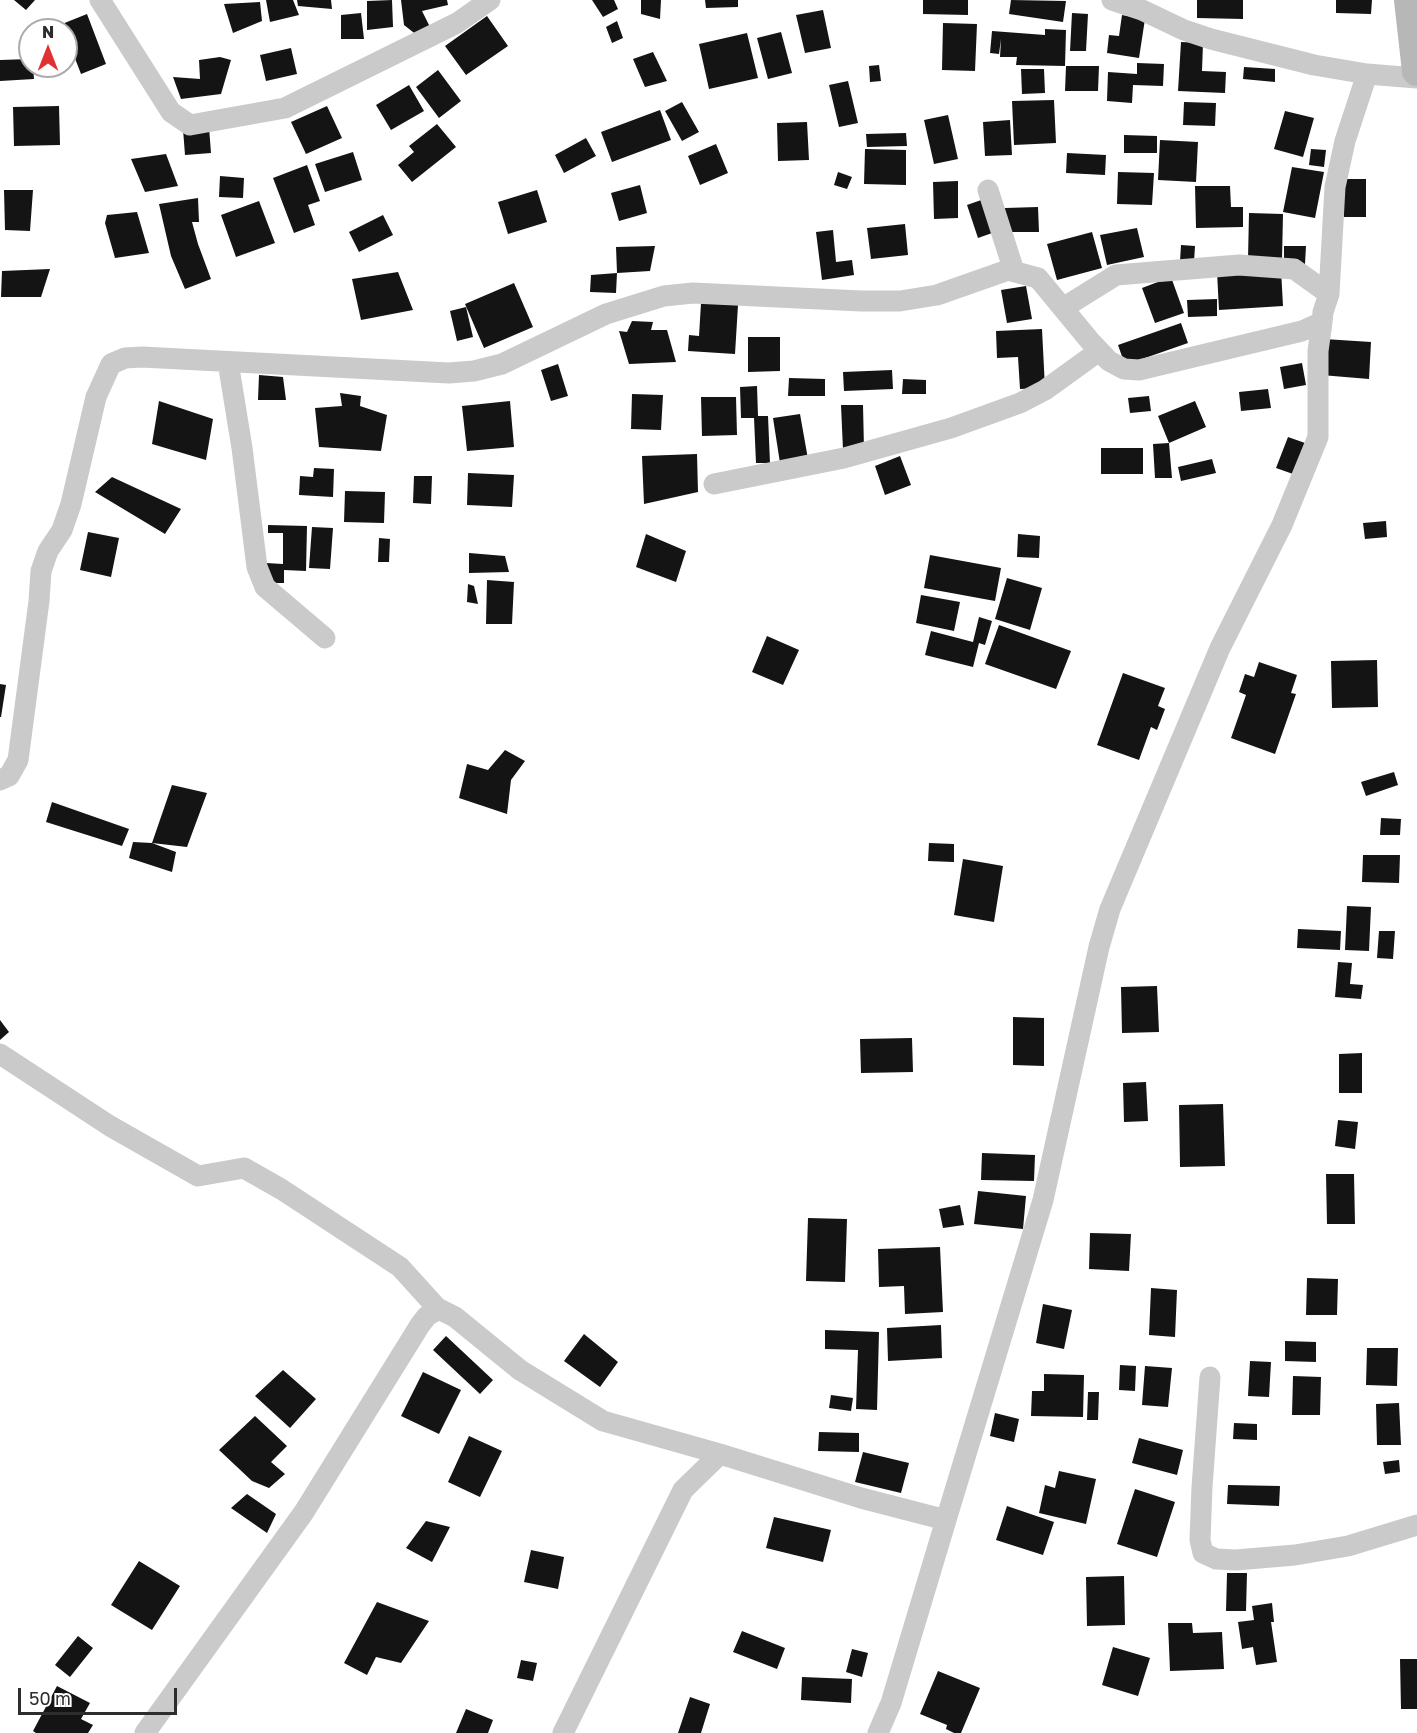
<!DOCTYPE html>
<style>
body{margin:0}
#map{position:relative;width:1417px;height:1733px;overflow:hidden;background:#fff;font-family:"Golos Text",sans-serif}
canvas{display:block}
.north{position:absolute;left:18px;top:18px;width:60px;height:60px;box-sizing:border-box;background:#fff;border:2px solid #ababab;border-radius:50%;rotate:0deg;font-size:16px;font-weight:700;line-height:24px;text-align:center;color:#2d2d2d}
.north::after{content:'';display:block;margin:auto;width:21px;height:27px;background:#e23131;clip-path:polygon(50% 0,100% 100%,50% 72%,0 100%)}
.scale{position:absolute;left:18px;top:1688px;width:159px;height:27px;box-sizing:border-box;border:3px solid #2d2d2d;border-top:0;padding-left:8px;font-size:18px;line-height:21px;white-space:nowrap;color:#2d2d2d;-webkit-text-stroke:4px #fff;paint-order:stroke}
</style>
<div id="map">
<canvas width="1417" height="1733"></canvas>
<div class="north">N</div>
<div class="scale">50 m</div>
</div>
<script>
const g = document.querySelector('canvas').getContext('2d');
g.lineJoin = 'round';
function fill(path, color) {
  g.fillStyle = color;
  g.fill(path, 'evenodd');
}
function poly(rows) {
  const path = new Path2D();
  for (const r of rows) {
    path.moveTo(r[0], r[1]);
    for (let i = 2; i < r.length; i += 2) path.lineTo(r[i], r[i + 1]);
  }
  return path;
}
function strokePath(path, color, width, dash) {
  g.strokeStyle = color;
  g.lineWidth = width;
  g.lineCap = dash ? 'butt' : 'round';
  g.setLineDash(dash || []);
  g.stroke(path);
}
fill(poly([
 [14,0,35,0,26,10],
 [266,0,293,0,299,15,270,22],
 [297,0,331,0,332,9,298,6],
 [392,0,393,27,367,30,367,1],
 [401,0,447,0,448,5,422,11,431,29,418,36,404,25],
 [592,0,614,0,618,9,603,17],
 [641,0,661,0,660,19,641,14],
 [705,0,738,0,738,7,706,8],
 [923,0,968,0,968,15,923,14],
 [1011,0,1066,1,1063,22,1009,14],
 [1197,0,1243,0,1243,19,1197,18],
 [1336,0,1372,0,1371,14,1336,13],
 [260,2,262,21,233,33,224,4],
 [823,10,831,48,805,53,796,15],
 [361,13,364,39,341,39,341,15],
 [1072,13,1088,14,1086,51,1070,51],
 [87,14,106,64,81,74,66,35,66,30,64,30,62,24],
 [1122,15,1145,19,1139,58,1107,53,1109,35,1119,36],
 [487,16,508,46,466,75,445,46],
 [617,21,623,38,612,43,606,27],
 [943,23,977,24,975,71,942,70],
 [1045,29,1066,30,1065,66,1016,65,1017,57,1000,57,1001,39,999,54,990,53,992,31,1045,35],
 [781,32,792,73,768,79,757,38],
 [747,33,758,78,709,89,699,44],
 [1181,42,1203,43,1202,71,1226,72,1225,93,1178,91],
 [291,48,297,74,266,81,260,55],
 [653,52,667,81,645,87,633,59],
 [220,57,231,60,221,94,181,99,173,77,200,79,199,60],
 [30,59,30,66,33,66,34,79,0,81,0,60],
 [1137,63,1164,64,1163,86,1133,85,1132,103,1107,101,1108,72,1137,74],
 [879,65,881,81,870,82,869,66],
 [1066,66,1099,66,1098,91,1065,91],
 [1244,67,1275,69,1275,82,1243,79],
 [1021,69,1044,69,1045,93,1022,94],
 [438,70,461,101,439,118,416,87],
 [848,81,858,123,839,127,829,85],
 [409,85,424,111,391,130,376,105],
 [1054,100,1056,143,1014,145,1012,101],
 [682,102,699,132,682,141,665,111],
 [1184,102,1216,103,1215,126,1183,125],
 [59,106,60,145,14,146,13,107],
 [327,106,342,138,306,154,291,122],
 [660,110,671,140,612,162,601,132],
 [1285,111,1314,118,1303,157,1274,149],
 [948,115,958,159,934,164,924,120],
 [1010,120,1012,155,985,156,983,122],
 [807,122,809,160,778,161,777,123],
 [437,124,456,147,412,182,398,165,414,152,409,146],
 [209,127,211,153,185,155,183,129],
 [906,133,907,146,867,147,866,134],
 [1124,135,1157,136,1157,153,1124,153],
 [586,138,596,156,564,173,555,155],
 [1160,140,1198,142,1196,182,1158,180],
 [716,144,728,173,700,185,688,156],
 [865,149,906,150,906,185,864,184],
 [1311,149,1326,150,1324,167,1309,165],
 [353,152,362,180,325,192,315,164],
 [1067,153,1106,155,1105,175,1066,173],
 [166,154,178,186,145,192,131,159],
 [307,165,320,201,308,205,315,225,294,233,273,178],
 [1292,167,1324,172,1315,218,1283,212],
 [838,172,852,177,847,189,834,185],
 [1118,172,1154,173,1152,205,1117,204],
 [220,176,244,178,243,198,219,197],
 [1344,179,1366,179,1366,217,1344,217],
 [958,181,958,218,934,219,933,182],
 [640,185,647,213,619,221,611,193],
 [1195,186,1230,186,1231,207,1243,207,1243,227,1196,228],
 [4,190,33,190,30,231,5,230],
 [537,190,547,222,508,234,498,202],
 [198,198,199,222,192,222,198,244,211,279,185,289,171,256,159,204],
 [984,199,995,232,978,238,967,205],
 [259,201,275,243,236,257,221,215],
 [1038,207,1039,232,1005,232,1005,208],
 [137,212,149,253,115,258,105,223,107,215],
 [1249,213,1283,214,1282,260,1248,259],
 [383,215,393,235,359,252,349,232],
 [905,224,908,255,871,259,867,228],
 [1137,228,1144,257,1107,265,1100,235],
 [833,230,836,262,852,260,854,275,822,280,816,232],
 [1092,232,1102,268,1057,280,1047,244],
 [1181,245,1195,246,1194,262,1180,261],
 [655,246,650,271,617,273,616,247],
 [1284,246,1306,246,1305,264,1284,264],
 [50,269,41,297,1,297,2,271],
 [1281,269,1283,306,1219,310,1217,272],
 [398,272,413,310,361,320,352,279],
 [617,273,616,293,590,292,591,275],
 [1171,277,1184,313,1155,323,1142,288],
 [514,283,533,327,484,348,465,304],
 [1026,286,1032,319,1007,323,1001,290],
 [1217,299,1217,316,1188,317,1187,300],
 [701,303,738,305,735,354,688,351,689,335,699,336],
 [466,307,473,337,457,341,450,311],
 [632,321,653,322,651,330,667,330,676,362,629,364,619,331,627,332],
 [1181,323,1188,343,1125,365,1118,345],
 [1042,329,1045,388,1020,389,1018,357,997,358,996,331],
 [748,337,780,337,780,371,748,372],
 [1324,339,1371,342,1369,379,1321,375],
 [1302,363,1306,385,1284,389,1280,367],
 [558,364,568,396,551,401,541,370],
 [892,370,893,389,844,391,843,372],
 [259,375,283,377,286,400,258,400],
 [789,378,825,379,825,396,788,396],
 [903,379,926,380,926,394,902,394],
 [757,386,758,416,768,416,770,463,756,463,754,418,741,418,740,387],
 [1268,389,1271,408,1241,411,1239,392],
 [340,393,361,396,360,406,387,415,381,451,319,447,315,408,342,406],
 [632,394,663,395,661,430,631,429],
 [1149,396,1151,411,1130,413,1128,398],
 [701,397,736,397,737,435,702,436],
 [159,401,213,419,206,460,152,444],
 [510,401,514,447,467,451,462,406],
 [1195,401,1206,427,1169,443,1158,416],
 [841,405,863,405,864,449,843,450],
 [800,414,808,459,780,463,773,418],
 [1288,437,1305,443,1293,474,1276,468],
 [1169,443,1172,478,1155,478,1153,444],
 [1101,448,1143,448,1143,474,1101,474],
 [697,454,698,492,644,504,642,456],
 [900,456,911,485,885,495,875,466],
 [1212,459,1216,473,1181,481,1178,467],
 [314,468,334,469,333,497,299,495,300,476,313,477],
 [468,473,514,475,512,507,467,505],
 [414,476,432,476,431,504,413,503],
 [112,477,181,509,165,534,95,492],
 [345,491,385,492,384,523,344,522],
 [1386,521,1387,537,1365,539,1363,523],
 [268,525,307,526,306,571,284,570,284,583,266,583,266,563,283,564,283,533,268,533],
 [312,527,333,528,330,569,309,568],
 [88,532,119,538,111,577,80,570],
 [646,534,686,551,676,582,636,567],
 [1018,534,1040,536,1039,558,1017,557],
 [379,538,390,539,389,562,378,562],
 [469,553,505,556,509,572,469,573],
 [930,555,1001,568,995,601,924,588],
 [1007,578,1042,588,1030,630,995,619],
 [487,580,514,582,512,624,486,624],
 [468,584,474,586,478,604,467,602],
 [921,595,960,602,954,631,916,623],
 [979,617,992,621,985,645,979,643,973,667,925,655,931,631,973,642],
 [999,625,1071,651,1056,689,985,664],
 [767,636,799,650,783,685,752,672],
 [1377,660,1378,707,1332,708,1331,661],
 [1259,662,1297,675,1291,693,1296,694,1275,754,1231,738,1246,695,1239,692,1245,674,1254,677],
 [1123,673,1165,688,1158,706,1165,709,1157,730,1151,727,1139,760,1097,745],
 [0,684,6,685,1,717,0,717],
 [505,750,525,761,511,780,507,814,459,798,467,764,488,770],
 [1394,772,1398,785,1366,796,1361,782],
 [172,785,207,793,187,847,152,843],
 [52,802,129,829,122,846,46,822],
 [1381,818,1401,819,1400,835,1380,835],
 [133,842,152,843,176,852,172,872,129,858],
 [929,843,954,844,954,862,928,861],
 [1363,855,1400,855,1399,883,1362,882],
 [963,859,1003,866,994,922,954,915],
 [1347,906,1371,907,1369,951,1345,950],
 [1298,929,1341,931,1340,950,1297,948],
 [1379,931,1395,931,1393,959,1377,958],
 [1338,962,1352,963,1350,984,1363,985,1361,999,1335,997],
 [1157,986,1159,1032,1122,1033,1121,987],
 [1013,1017,1044,1018,1044,1066,1013,1065],
 [0,1020,9,1032,0,1040],
 [912,1038,913,1072,861,1073,860,1039],
 [1362,1053,1362,1093,1339,1093,1339,1054],
 [1146,1082,1148,1121,1124,1122,1123,1083],
 [1223,1104,1225,1166,1180,1167,1179,1105],
 [1338,1120,1358,1122,1355,1149,1335,1146],
 [982,1153,1035,1155,1034,1181,981,1180],
 [1326,1174,1354,1174,1355,1224,1327,1224],
 [978,1191,1026,1196,1023,1229,974,1224],
 [960,1205,964,1225,943,1228,939,1209],
 [808,1218,847,1219,845,1282,806,1281],
 [1090,1233,1131,1234,1129,1271,1089,1269],
 [940,1247,943,1312,905,1314,904,1286,879,1287,878,1249],
 [1307,1278,1338,1279,1337,1315,1306,1315],
 [1151,1288,1177,1290,1175,1337,1149,1335],
 [1043,1304,1072,1310,1064,1349,1036,1343],
 [941,1325,942,1358,888,1361,887,1328],
 [825,1330,879,1332,877,1410,856,1409,858,1350,825,1349],
 [584,1334,618,1362,600,1387,564,1361],
 [446,1336,493,1380,480,1394,433,1350],
 [1285,1341,1316,1342,1316,1362,1285,1361],
 [1367,1348,1398,1348,1397,1386,1366,1385],
 [1250,1361,1271,1362,1269,1397,1248,1396],
 [1120,1365,1136,1366,1135,1391,1119,1390],
 [1145,1366,1172,1368,1168,1407,1142,1405],
 [283,1370,316,1399,290,1428,255,1396],
 [423,1372,461,1390,439,1434,401,1416],
 [1044,1374,1084,1375,1083,1417,1031,1416,1032,1391,1044,1391],
 [1293,1376,1321,1377,1320,1415,1292,1415],
 [1088,1392,1099,1392,1098,1420,1087,1420],
 [831,1395,853,1398,851,1411,829,1408],
 [1399,1403,1401,1445,1377,1445,1376,1404],
 [995,1413,1019,1419,1014,1442,990,1436],
 [255,1416,287,1446,271,1462,285,1474,269,1488,252,1481,219,1450],
 [1234,1423,1257,1424,1257,1440,1233,1439],
 [819,1432,859,1433,859,1452,818,1451],
 [469,1436,502,1451,480,1497,448,1482],
 [1139,1438,1183,1450,1177,1475,1132,1463],
 [863,1452,909,1463,901,1493,855,1482],
 [1399,1460,1400,1472,1385,1474,1383,1462],
 [1059,1471,1096,1479,1086,1524,1039,1513,1045,1485,1055,1488],
 [1228,1485,1280,1486,1279,1506,1227,1504],
 [1135,1489,1175,1502,1157,1557,1117,1544],
 [247,1494,276,1514,267,1533,231,1508],
 [1007,1506,1054,1522,1043,1555,996,1540],
 [774,1517,831,1530,823,1562,766,1548],
 [426,1521,450,1527,432,1562,406,1548],
 [531,1550,564,1557,558,1589,524,1582],
 [139,1561,180,1586,152,1630,111,1605],
 [1227,1573,1247,1573,1246,1611,1226,1611],
 [1124,1576,1125,1625,1087,1626,1086,1577],
 [377,1602,429,1621,401,1663,376,1657,367,1675,344,1663],
 [1272,1603,1274,1622,1271,1622,1277,1662,1256,1665,1253,1647,1242,1649,1238,1622,1254,1620,1252,1606],
 [1168,1623,1192,1623,1193,1633,1222,1632,1224,1669,1170,1671],
 [742,1631,785,1648,777,1669,733,1652],
 [78,1636,93,1648,70,1677,55,1665],
 [1113,1647,1150,1658,1138,1696,1102,1685],
 [852,1649,868,1653,862,1677,846,1672],
 [1400,1659,1417,1659,1417,1709,1401,1709],
 [521,1660,537,1663,533,1681,517,1678],
 [938,1671,980,1688,961,1733,954,1733,946,1729,947,1725,920,1714],
 [802,1677,852,1679,851,1703,801,1700],
 [57,1686,90,1703,81,1719,93,1725,88,1733,36,1733,33,1731],
 [690,1697,710,1704,701,1733,678,1733],
 [466,1709,493,1720,488,1733,456,1733]
]), '#141414');
strokePath(poly([
 [100,0,171,112,190,125,285,108,457,23,490,0],
 [1112,0,1142,10,1184,30,1211,39,1314,65,1367,74,1417,78],
 [988,190,1014,271],
 [1063,308,1116,275,1239,265,1294,269,1329,294],
 [228,362,242,448,257,567,265,587,325,638],
 [714,484,844,458,951,428,1020,403,1045,390,1099,351],
 [0,780,9,776,18,760,39,601,41,571,48,551,62,530,71,504,96,397,111,364,125,358,142,357,449,373,474,371,502,364,606,314,664,296,693,293,861,301,900,301,937,295,1008,270,1038,278,1090,341,1109,361,1124,369,1139,370,1302,331,1322,322,1323,312,1329,294,1335,187,1345,141,1367,74],
 [0,1054,110,1126,198,1176,244,1168,281,1189,400,1267,439,1310],
 [1210,1377,1202,1487,1200,1540,1203,1553,1216,1559,1236,1560,1295,1555,1348,1546,1417,1525],
 [946,1520,1043,1200,1099,947,1110,909,1220,648,1282,525,1318,437,1318,351,1322,322],
 [145,1733,304,1512,420,1325,427,1316,439,1309,455,1317,520,1370,603,1421,720,1454,861,1498,946,1520,891,1703,878,1733],
 [563,1733,683,1490,720,1454]
]), '#cacaca', 21);
strokePath(poly([
 [1409,0,1417,71]
]), '#b7b7b7', 30);
</script>
